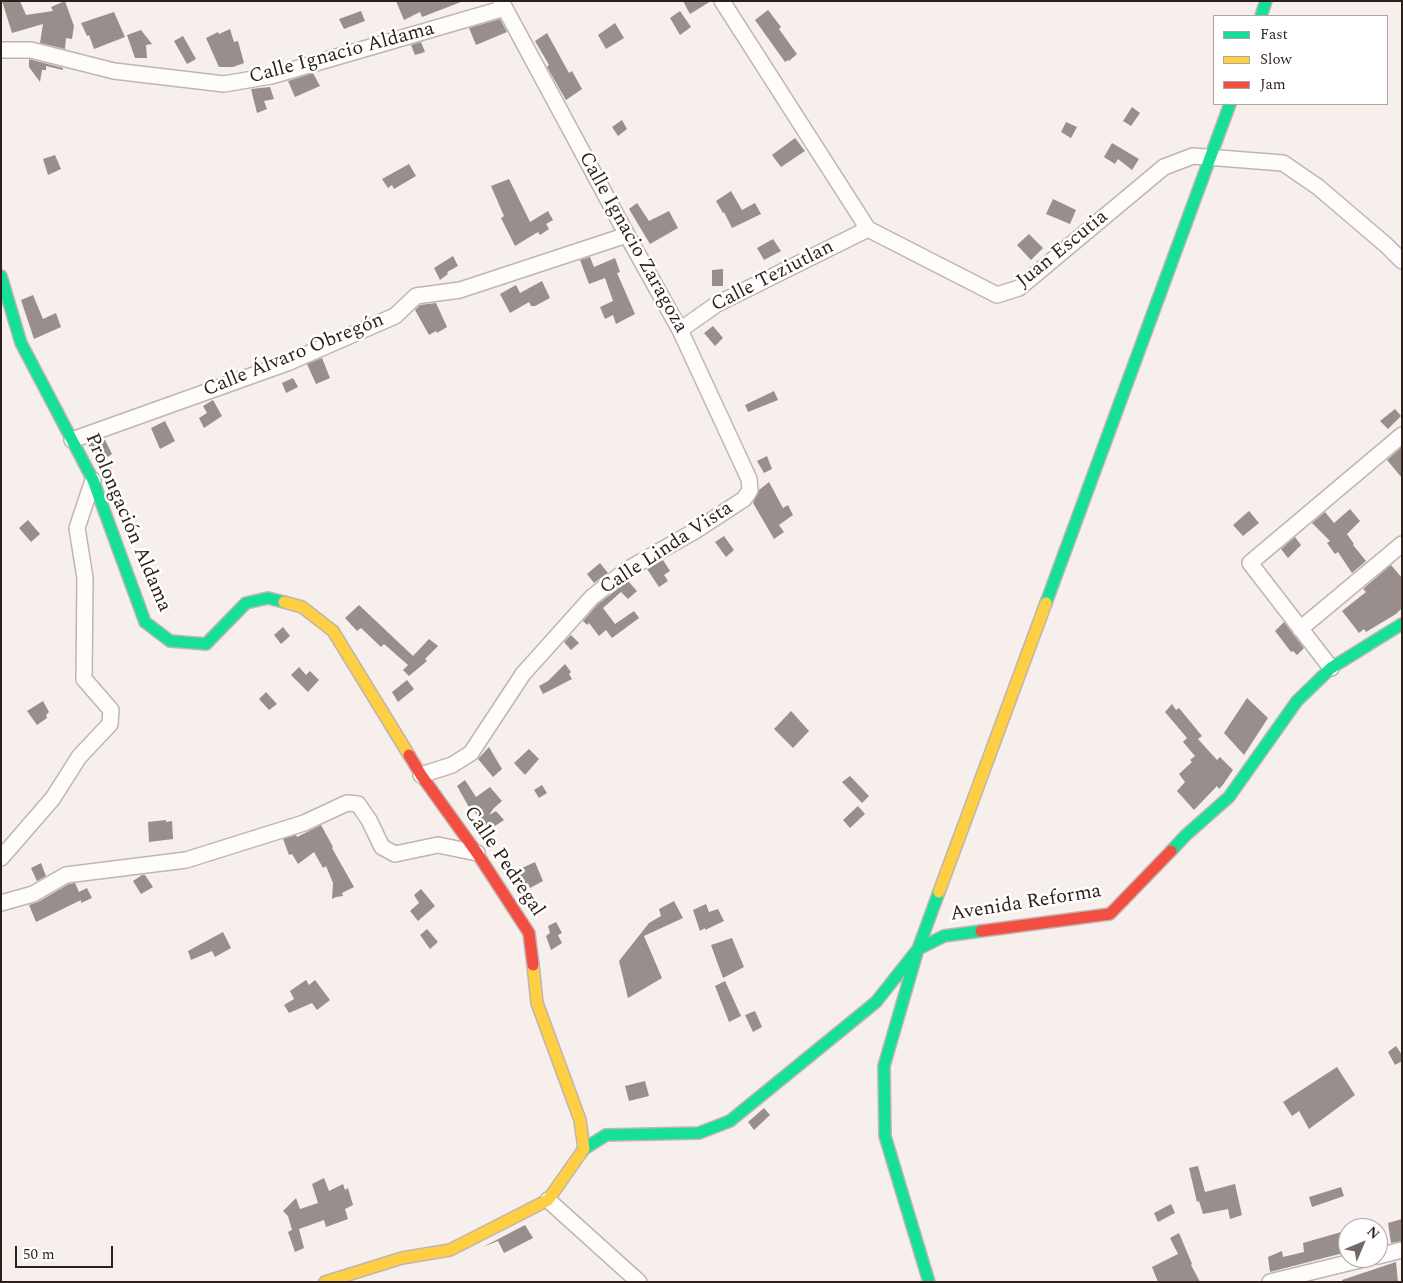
<!DOCTYPE html>
<meta charset="utf-8">
<style>
body{margin:0}
#map{position:relative;width:1403px;height:1283px;overflow:hidden;background:#f7efec;font-family:Spectral,serif}
canvas{display:block}
.frame{position:absolute;inset:0;border:2px solid #2d1f1a;pointer-events:none}
.legend{position:absolute;left:1213px;top:15px;width:175px;height:90px;box-sizing:border-box;background:#fff;border:1px solid #aba5a3;margin:0;padding:6px 9px;list-style:none;font-size:15px;color:#2d1f1a}
.legend li{display:flex;align-items:center;gap:10px;height:25px}
.legend b{width:25px;border:1px solid #aba5a3}
.north{position:absolute;left:1338px;top:1218px;width:50px;height:50px;box-sizing:border-box;background:#fff;border:1px solid #aba5a3;border-radius:50%;rotate:45deg;font-size:14px;font-weight:700;line-height:20px;text-align:center;color:#2d1f1a}
.north::after{content:'';display:block;margin:auto;width:18px;height:22px;background:#746864;clip-path:polygon(50% 0,100% 100%,50% 72%,0 100%)}
.scale{position:absolute;left:15px;top:1246px;width:98px;height:22px;box-sizing:border-box;border:2px solid #2d1f1a;border-top:0;padding-left:6px;font-size:15px;line-height:18px;white-space:nowrap;color:#2d1f1a;-webkit-text-stroke:4px #fff;paint-order:stroke}
</style>
<div id="map">
<canvas width="1403" height="1283"></canvas>
<div class="frame"></div>
<ul class="legend">
<li><b style="height:6px;background:#16e098"></b>Fast</li>
<li><b style="height:6px;background:#ffcf43"></b>Slow</li>
<li><b style="height:6px;background:#f24e42"></b>Jam</li>
</ul>
<div class="north">N</div>
<div class="scale">50 m</div>
</div>
<script>
const g = document.querySelector('canvas').getContext('2d');
g.lineJoin = 'round';
function fill(path, color) {
  g.fillStyle = color;
  g.fill(path, 'evenodd');
}
function poly(rows) {
  const path = new Path2D();
  for (const r of rows) {
    path.moveTo(r[0], r[1]);
    for (let i = 2; i < r.length; i += 2) path.lineTo(r[i], r[i + 1]);
  }
  return path;
}
function strokePath(path, color, width, dash) {
  g.strokeStyle = color;
  g.lineWidth = width;
  g.lineCap = dash ? 'butt' : 'round';
  g.setLineDash(dash || []);
  g.stroke(path);
}
function drawText(font, color, halo, rows, align = 'center') {
  g.font = font + ' Spectral,serif';
  g.lineWidth = 5;
  g.setLineDash([]);
  g.textBaseline = 'middle';
  g.strokeStyle = halo;
  g.fillStyle = color;
  for (const [text, x, y, turn = 0] of rows) {
    g.save();
    g.translate(x, y);
    g.rotate((+turn || 0) * Math.PI / 180);
    g.textAlign = isNaN(turn) ? turn : align;
    if (halo) g.strokeText(text, 0, 0);
    g.fillText(text, 0, 0);
    g.restore();
  }
}
fill(poly([
 [2,1,20,1,26,15,53,11,51,7,65,1,74,26,72,39,66,38,65,49,40,43,43,24,12,33],
 [396,1,461,1,461,2,422,17,420,12,404,20],
 [683,1,711,1,690,14],
 [768,10,781,27,779,29,797,54,789,61,788,60,785,62,755,20],
 [361,11,365,21,344,29,339,19],
 [680,11,691,27,680,35,670,18],
 [114,12,125,37,94,49,89,35,87,36,81,23],
 [500,19,507,32,476,45,469,28],
 [615,23,624,38,606,49,598,35],
 [230,29,234,42,238,41,244,63,233,67,219,67,206,38,218,32,219,34],
 [141,30,152,44,146,45,147,58,135,58,127,35],
 [547,33,569,73,572,71,582,89,566,100,547,67,549,65,535,41],
 [183,36,196,59,187,64,174,41],
 [421,42,425,52,415,55,411,45],
 [29,59,63,68,63,70,46,66,46,70,42,70,40,82,29,67],
 [313,73,320,86,295,97,288,81],
 [270,87,274,99,264,101,267,109,257,113,251,89],
 [1132,107,1140,113,1131,126,1123,121],
 [622,120,627,129,618,136,612,127],
 [1066,122,1077,127,1071,138,1061,132],
 [795,138,805,151,781,167,772,155],
 [1112,143,1139,159,1132,170,1118,159,1115,164,1104,157],
 [55,155,61,169,48,175,43,159],
 [409,164,416,176,394,189,392,185,388,188,382,179],
 [509,179,530,222,548,211,553,220,546,224,549,229,540,235,538,232,515,246,501,218,504,216,491,186],
 [731,191,742,210,755,203,761,214,732,228,724,212,723,213,716,201],
 [1053,199,1076,210,1070,224,1046,214],
 [637,203,649,221,669,211,678,228,650,244,629,209],
 [1029,234,1043,248,1031,260,1017,245],
 [773,239,781,251,764,260,757,248],
 [453,256,458,266,447,272,448,274,440,280,434,268],
 [590,257,594,267,615,258,620,272,617,273,635,314,616,324,613,315,605,319,600,307,613,301,605,278,589,284,580,260],
 [723,269,723,286,712,286,712,270],
 [542,281,550,298,535,306,531,306,529,302,510,313,500,294,516,285,520,293],
 [33,295,43,319,56,313,61,327,34,339,21,300],
 [436,303,447,327,437,333,436,331,429,335,415,310,420,305],
 [713,326,723,338,715,346,704,333],
 [322,358,330,378,316,384,307,364],
 [293,378,298,387,286,393,282,383],
 [774,391,778,400,748,412,745,405],
 [213,400,222,416,204,428,199,418,207,413,203,406],
 [1395,409,1401,416,1388,429,1380,421],
 [165,421,175,441,160,449,151,428],
 [101,439,102,441,105,440,112,454,106,458,112,469,103,474,88,444],
 [1402,447,1402,478,1387,460],
 [767,456,772,469,764,473,757,461],
 [769,482,783,508,788,505,793,515,779,525,784,532,774,539,753,503,759,490],
 [1350,509,1360,521,1347,534,1354,544,1353,545,1366,561,1352,573,1338,552,1335,554,1327,543,1330,541,1312,523,1325,512,1334,523],
 [1249,511,1259,523,1243,536,1233,525],
 [28,520,40,534,31,542,19,528],
 [724,536,734,550,726,557,715,542],
 [1295,537,1301,545,1288,558,1281,549],
 [663,560,670,571,664,575,668,581,659,587,647,569],
 [600,563,608,573,594,583,587,574],
 [1391,565,1402,578,1402,608,1396,614,1366,632,1364,629,1359,633,1342,611,1366,592,1363,589],
 [628,581,637,591,628,599,621,592,603,608,615,624,634,611,639,618,612,638,606,630,599,636,589,623,587,625,583,621,598,604],
 [359,605,413,656,429,639,438,646,425,659,427,661,409,676,403,670,408,665,384,644,381,647,361,628,357,631,345,618],
 [1284,622,1304,648,1297,655,1293,651,1291,652,1275,631],
 [283,627,290,636,281,644,274,635],
 [571,635,579,643,571,650,564,642],
 [565,664,571,672,569,674,572,679,543,694,539,686,548,681],
 [299,667,306,675,310,671,319,680,308,692,291,675],
 [407,680,414,689,398,702,392,692],
 [266,692,277,704,269,710,259,699],
 [1247,698,1268,718,1244,755,1224,733],
 [43,701,49,712,46,715,47,718,37,725,27,711],
 [1172,704,1176,710,1179,708,1202,736,1198,739,1217,760,1220,757,1233,770,1222,786,1219,789,1217,786,1194,810,1177,791,1185,782,1179,774,1192,762,1190,760,1195,756,1183,742,1187,738,1165,712],
 [791,711,809,731,793,748,774,729],
 [489,747,502,769,493,777,478,759],
 [529,749,539,759,525,775,514,763],
 [850,776,869,796,862,803,842,782],
 [465,780,476,797,490,787,502,801,494,808,489,815,496,811,504,820,486,832,472,807,470,809,457,786],
 [542,785,547,793,539,798,534,790],
 [858,806,865,814,850,828,843,820],
 [166,820,166,822,172,821,173,839,149,842,148,822],
 [321,825,333,847,332,848,354,887,342,893,343,896,336,897,332,899,333,883,326,866,323,868,314,852,298,864,292,854,289,855,283,839,296,835,297,837],
 [535,862,543,881,530,888,528,883,517,888,509,874],
 [41,863,46,876,37,881,31,868],
 [142,875,145,875,153,887,141,894,133,881],
 [75,883,79,892,87,888,92,898,81,903,81,900,36,922,29,905,38,902,69,884],
 [421,889,435,906,418,921,410,911,419,903,414,895],
 [674,901,683,918,644,936,662,978,628,998,619,961,649,923,661,916,659,909],
 [706,904,709,912,718,909,724,921,705,930,705,928,700,931,693,910],
 [556,922,562,933,558,935,562,943,551,950,546,936,550,933,548,926],
 [427,929,438,942,430,949,420,935],
 [223,932,231,948,215,957,212,951,191,960,188,951],
 [732,938,744,967,723,978,711,945],
 [306,980,309,985,315,980,330,1000,317,1010,312,1003,289,1013,284,1005,294,999,290,991],
 [725,981,741,1016,729,1022,715,986],
 [755,1011,762,1027,753,1032,745,1015],
 [1396,1046,1402,1055,1402,1061,1395,1065,1388,1052],
 [1337,1067,1355,1095,1309,1129,1299,1111,1292,1116,1283,1102],
 [645,1081,649,1096,629,1101,625,1086],
 [764,1108,770,1115,754,1130,748,1122],
 [1198,1166,1205,1192,1235,1184,1242,1215,1230,1219,1228,1209,1203,1214,1199,1201,1197,1202,1189,1168],
 [324,1178,329,1191,343,1184,345,1190,348,1188,353,1205,345,1209,348,1219,326,1227,324,1220,299,1229,304,1248,295,1252,288,1232,292,1230,288,1216,283,1211,296,1198,300,1209,318,1203,312,1184],
 [1341,1187,1344,1196,1312,1207,1309,1197],
 [1171,1204,1175,1213,1158,1222,1154,1213],
 [1402,1219,1402,1241,1391,1243,1388,1223],
 [525,1225,533,1238,504,1253,498,1241,483,1247],
 [1348,1230,1348,1244,1346,1244,1347,1252,1270,1272,1268,1257,1282,1251,1283,1257,1304,1252,1303,1243],
 [1179,1233,1192,1264,1191,1265,1200,1282,1158,1282,1152,1267,1178,1254,1170,1238],
 [1396,1262,1398,1282,1343,1282,1342,1280]
]), '#988e8b');
const street = poly([
 [722,1,868,229,997,295,1019,288,1164,167,1193,156,1283,163,1318,187,1386,245,1402,261],
 [1,50,31,50,114,71,224,84,271,76,505,8],
 [680,330,717,304,868,229],
 [72,440,287,363,395,316,416,296,460,290,627,235],
 [1300,629,1402,544],
 [1331,668,1250,563,1402,435],
 [421,775,452,765,471,753,523,674,592,597,628,569,695,531,744,499,750,490,749,479,680,330,627,235,501,1],
 [1,858,53,798,79,757,110,724,111,710,84,679,85,578,77,528,93,480],
 [1,903,33,894,66,875,186,860,304,823,347,803,358,804,369,820,382,847,395,854,438,845,477,853],
 [548,1200,639,1282],
 [1378,1256,1402,1250],
 [1270,1282,1368,1258]
]);
const fast = poly([
 [1261,16,1266,1],
 [1,276,21,343,93,480,145,622,170,641,206,644,246,603,268,598,284,602],
 [1046,603,1230,104],
 [1171,851,1186,835,1229,797,1297,701,1331,668,1402,624],
 [581,1153,584,1149,606,1135,699,1133,730,1121,876,1002,918,949,944,936,981,931],
 [929,1282,885,1136,884,1066,918,949,939,892]
]);
const slow = poly([
 [284,602,302,607,333,631,409,755],
 [939,892,1046,603],
 [533,965,537,1003,580,1120,584,1149],
 [325,1282,402,1258,450,1250,548,1200,581,1153]
]);
const jam = poly([
 [409,755,421,775,477,853,529,933,533,965],
 [981,931,1110,914,1171,851]
]);
strokePath(street, '#bfb5b2', 18);
strokePath(fast, '#bfb5b2', 14);
strokePath(slow, '#bfb5b2', 14);
strokePath(jam, '#bfb5b2', 14);
strokePath(street, '#fefdfc', 15);
strokePath(fast, '#16e098', 11);
strokePath(slow, '#ffcf43', 11);
strokePath(jam, '#f24e42', 11);
drawText('20px', '#2d1f1a', '#fff', [
 ["Calle Ignacio Aldama",342,54,-15],
 ["Calle Ignacio Zaragoza",632,243,61],
 ["Juan Escutia",1063,250,-39],
 ["Calle Teziutlan",773,277,-27],
 ["Calle Álvaro Obregón",294,356,-22],
 ["Prolongación Aldama",127,523,67],
 ["Calle Linda Vista",667,549,-33],
 ["Calle Pedregal",503,862,56],
 ["Avenida Reforma",1026,904,-9]
]);
</script>
